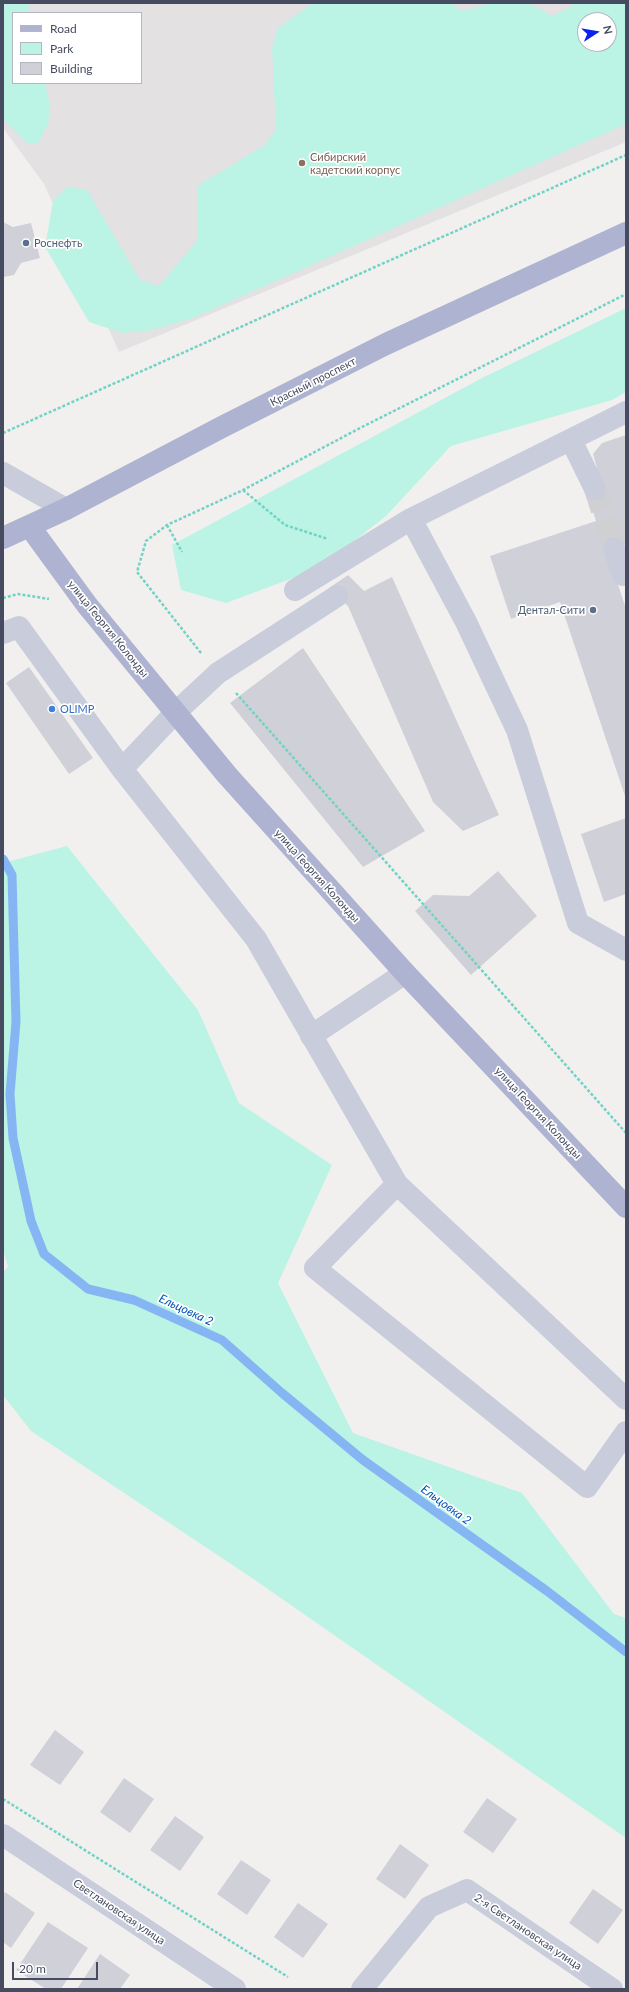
<!DOCTYPE html>
<meta charset="utf-8">
<style>
body{margin:0}
#map{position:relative;width:629px;height:1992px;overflow:hidden;background:#f2f0ef;font-family:Lato,sans-serif}
canvas{display:block}
.frame{position:absolute;inset:0;border:4px solid #464b5f;pointer-events:none}
.legend{position:absolute;left:12px;top:12px;width:130px;height:72px;box-sizing:border-box;background:#fff;border:1px solid #b5b7bf;margin:0;padding:5px 7px;list-style:none;font-size:12px;color:#464b5f}
.legend li{display:flex;align-items:center;gap:8px;height:20px}
.legend b{width:20px;border:1px solid #b5b7bf}
.north{position:absolute;left:577px;top:12px;width:40px;height:40px;box-sizing:border-box;background:#fff;border:1px solid #b5b7bf;border-radius:50%;rotate:78deg;font-size:11px;font-weight:700;line-height:16px;text-align:center;color:#464b5f}
.north::after{content:'';display:block;margin:auto;width:14px;height:18px;background:#0b21f0;clip-path:polygon(50% 0,100% 100%,50% 72%,0 100%)}
.scale{position:absolute;left:12px;top:1962px;width:86px;height:18px;box-sizing:border-box;border:2px solid #464b5f;border-top:0;padding-left:5px;font-size:12px;line-height:14px;white-space:nowrap;color:#464b5f;-webkit-text-stroke:3px #fff;paint-order:stroke}
</style>
<div id="map">
<canvas width="629" height="1992"></canvas>
<div class="frame"></div>
<ul class="legend">
<li><b style="height:5px;background:#adb3d0"></b>Road</li>
<li><b style="height:11px;background:#bbf3e4"></b>Park</li>
<li><b style="height:11px;background:#cfd0d8"></b>Building</li>
</ul>
<div class="north">N</div>
<div class="scale">20 m</div>
</div>
<script>
const g = document.querySelector('canvas').getContext('2d');
g.lineJoin = 'round';
function fill(path, color) {
  g.fillStyle = color;
  g.fill(path, 'evenodd');
}
function poly(rows) {
  const path = new Path2D();
  for (const r of rows) {
    path.moveTo(r[0], r[1]);
    for (let i = 2; i < r.length; i += 2) path.lineTo(r[i], r[i + 1]);
  }
  return path;
}
function strokePath(path, color, width, dash) {
  g.strokeStyle = color;
  g.lineWidth = width;
  g.lineCap = dash ? 'butt' : 'round';
  g.setLineDash(dash || []);
  g.stroke(path);
}
function drawText(font, color, halo, rows, align = 'center') {
  g.font = font + ' Lato,sans-serif';
  g.lineWidth = 3.5;
  g.setLineDash([]);
  g.textBaseline = 'middle';
  g.strokeStyle = halo;
  g.fillStyle = color;
  for (const [text, x, y, turn = 0] of rows) {
    g.save();
    g.translate(x, y);
    g.rotate((+turn || 0) * Math.PI / 180);
    g.textAlign = isNaN(turn) ? turn : align;
    if (halo) g.strokeText(text, 0, 0);
    g.fillText(text, 0, 0);
    g.restore();
  }
}
fill(poly([
 [3,3,626,3,626,142,119,352,44,184,3,128],
 [13,13,141,13,141,83,13,83],
 [585,20,609,20,609,44,585,44]
]), '#e3e1e1');
fill(poly([
 [3,3,28,3,30,13,13,13,13,83,45,83,50,105,48,125,38,143,28,144,3,119],
 [313,3,450,3,462,11,492,3,529,3,552,16,571,7,573,3,626,3,626,124,193,318,152,330,123,333,89,322,45,247,53,201,68,187,87,190,140,280,159,286,197,241,197,186,265,145,276,129,272,49,277,29],
 [585,20,609,20,609,44,585,44],
 [626,308,626,392,612,400,451,446,386,516,320,568,226,603,181,590,172,545,482,378],
 [67,846,198,1010,239,1103,332,1165,278,1283,353,1433,522,1493,614,1614,626,1618,626,1838,252,1578,31,1431,3,1395,3,1272,8,1267,3,1250,3,863]
]), '#bbf3e4');
strokePath(poly([
 [3,859,12,875,16,1022,10,1094,13,1138,31,1221,44,1254,88,1289,134,1300,222,1340,282,1393,363,1460,547,1591,626,1652]
]), '#85b6f3', 9);
fill(poly([
 [3,222,13,227,31,223,40,258,21,263,14,275,3,277],
 [626,435,626,544,607,551,626,609,626,799,560,602,511,619,490,556,596,521,587,492,597,468,593,454,602,443],
 [348,575,364,591,392,577,499,815,463,831,433,802,348,606,329,588],
 [303,648,425,831,363,867,230,703],
 [29,667,93,758,69,774,6,683],
 [626,818,626,894,604,902,581,834],
 [498,871,537,916,471,975,415,911,433,895,469,896],
 [55,1730,84,1752,60,1785,30,1765],
 [124,1778,154,1799,130,1833,100,1812],
 [487,1798,517,1819,493,1853,463,1832],
 [175,1816,204,1837,180,1871,150,1850],
 [400,1844,429,1865,405,1899,376,1879],
 [241,1860,271,1880,247,1915,217,1894],
 [593,1889,623,1910,598,1944,569,1923],
 [5,1892,35,1913,11,1948,3,1942,3,1896],
 [298,1903,328,1924,303,1958,274,1937],
 [48,1922,88,1948,61,1989,46,1989,16,1970],
 [100,1954,130,1975,120,1989,77,1989]
]), '#cfd0d8');
strokePath(poly([
 [595,489,614,548]
]), '#d0cfd2', 22, [22, 11]);
strokePath(poly([
 [3,433,626,155],
 [243,490,285,525,328,539],
 [167,525,182,552],
 [3,598,18,594,49,599],
 [201,653,137,572,146,541,167,525,243,490,362,427,626,294],
 [236,693,626,1133],
 [3,1799,288,1977]
]), '#70d3c5', 2.5, [3, 2]);
strokePath(poly([
 [626,412,411,519,466,622,517,730,578,923,626,950],
 [571,440,595,489],
 [3,473,66,509],
 [614,548,623,575],
 [295,590,411,519],
 [3,633,19,627,122,769,256,939,397,1184,626,1399],
 [122,769,175,713,218,673,337,596],
 [311,1036,405,973],
 [397,1184,315,1268,587,1487,626,1432],
 [3,1835,235,1989],
 [362,1989,429,1907,467,1890,612,1989]
]), '#c8ccdb', 22);
strokePath(poly([
 [30,527,87,605,227,775,405,973,626,1207],
 [3,538,66,509,222,427,386,344,626,233]
]), '#adb3d0', 22);
for (const [x, y, r, color] of [
 [302,163,4,"#8d6e63"],
 [26,243,4,"#5c6f8a"],
 [593,610,4,"#5c6f8a"],
 [52,709,4,"#3f7fe0"]
]) {
  const dot = new Path2D();
  dot.arc(x, y, r, 0, 2 * Math.PI);
  g.fillStyle = color;
  g.fill(dot);
  strokePath(dot, '#fff', 1.5);
}
drawText('11px', '#785e54', '#fff', [
 ["Сибирский",310,157],
 ["кадетский корпус",310,170]
], 'left');
drawText('11px', '#4e5e75', '#fff', [
 ["Роснефть",34,243],
 ["Дентал-Сити",585,610,"right"]
], 'left');
drawText('11px', '#464b5f', '#fff', [
 ["Красный проспект",313,382,-27],
 ["улица Георгия Колонды",108,629,51],
 ["улица Георгия Колонды",317,876,48],
 ["улица Георгия Колонды",538,1113,47],
 ["Светлановская улица",119,1912,34],
 ["2-я Светлановская улица",528,1932,34]
]);
drawText('11px', '#366cbe', '#fff', [
 ["OLIMP",60,709]
], 'left');
drawText('italic 12px', '#0152b6', '#fff', [
 ["Ельцовка 2",186,1310,25],
 ["Ельцовка 2",446,1505,36]
]);
</script>
